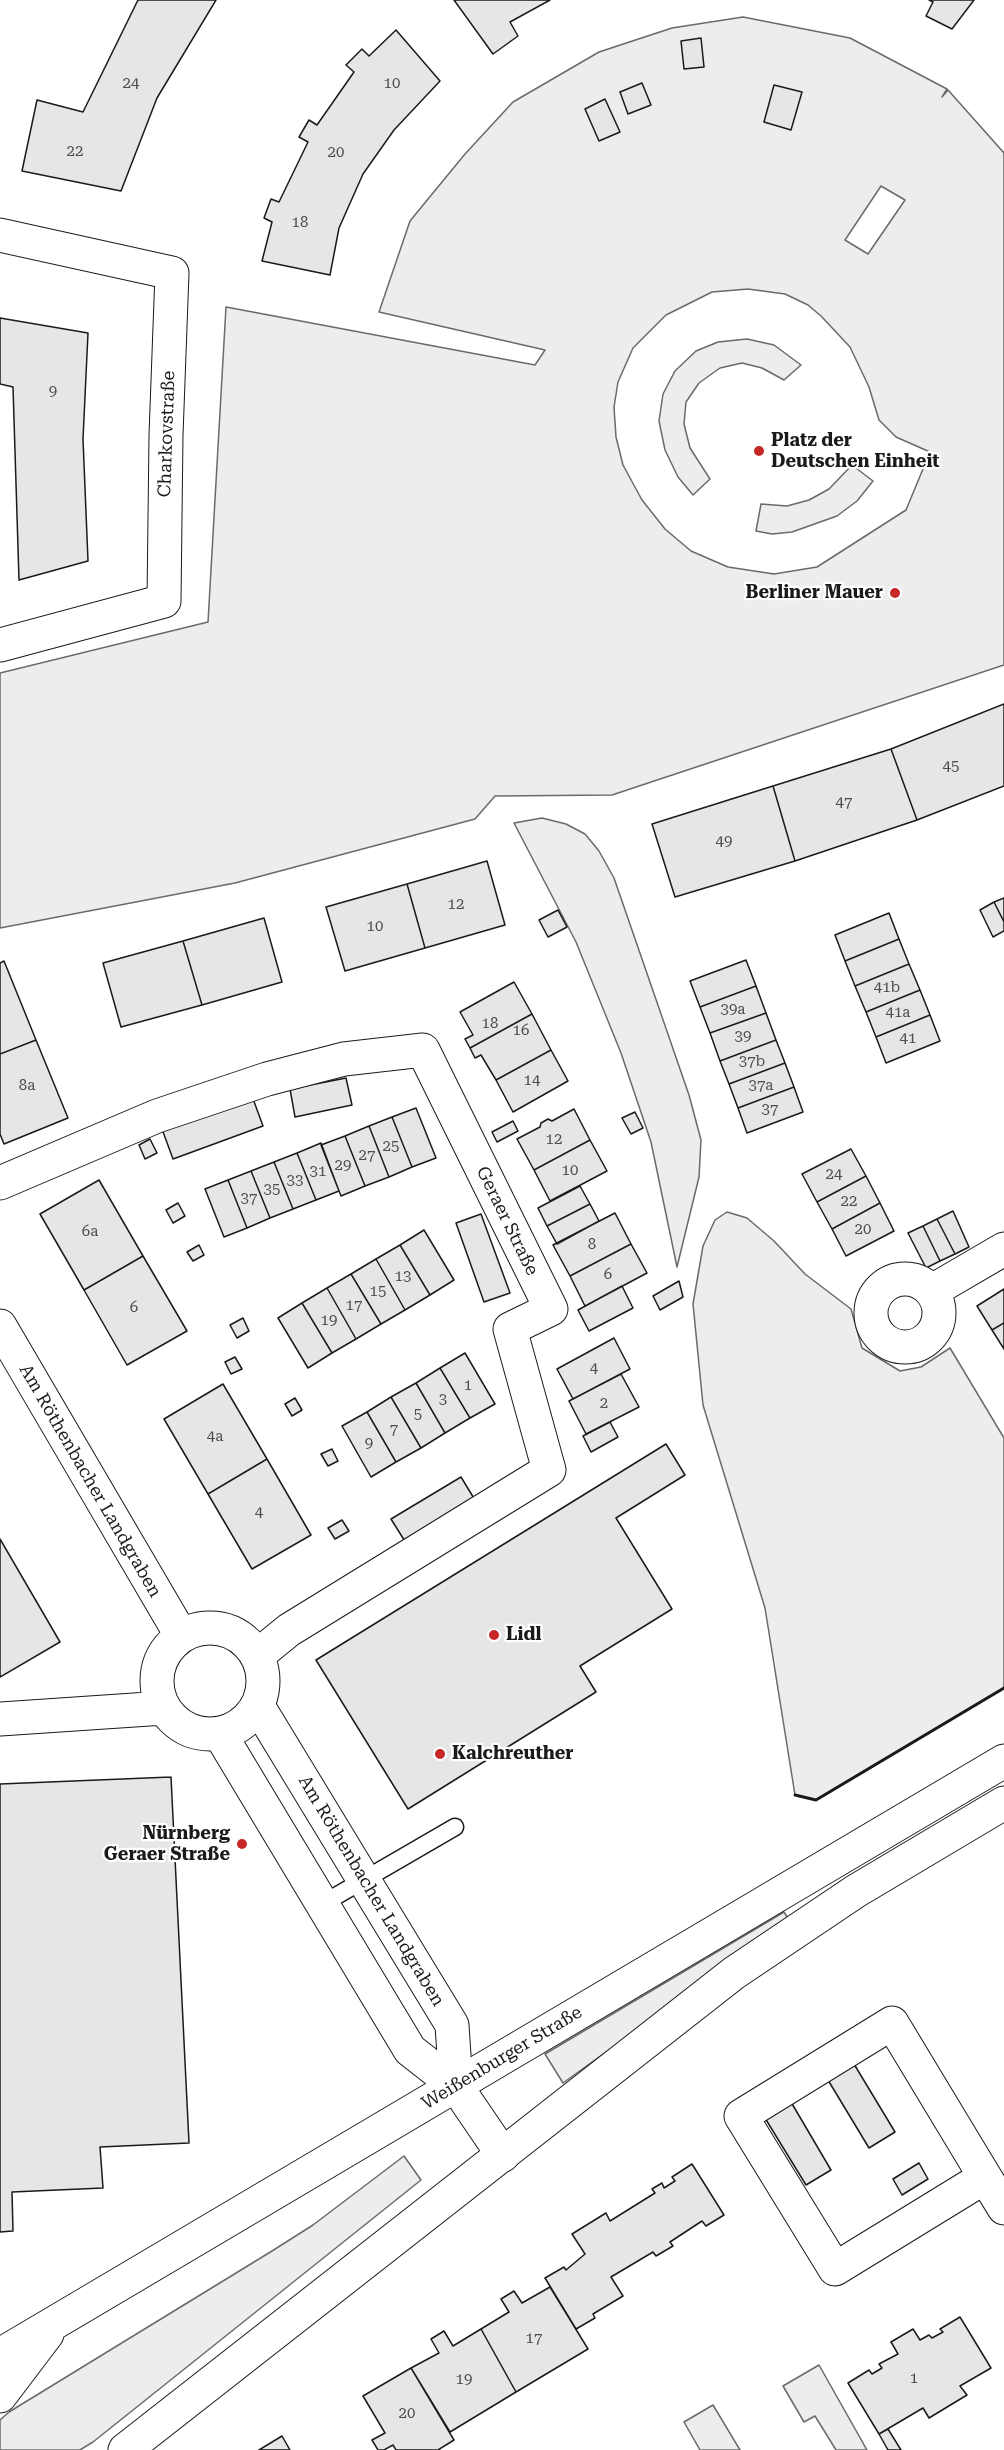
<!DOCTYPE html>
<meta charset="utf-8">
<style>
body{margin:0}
canvas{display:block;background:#fff}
</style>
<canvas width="1004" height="2450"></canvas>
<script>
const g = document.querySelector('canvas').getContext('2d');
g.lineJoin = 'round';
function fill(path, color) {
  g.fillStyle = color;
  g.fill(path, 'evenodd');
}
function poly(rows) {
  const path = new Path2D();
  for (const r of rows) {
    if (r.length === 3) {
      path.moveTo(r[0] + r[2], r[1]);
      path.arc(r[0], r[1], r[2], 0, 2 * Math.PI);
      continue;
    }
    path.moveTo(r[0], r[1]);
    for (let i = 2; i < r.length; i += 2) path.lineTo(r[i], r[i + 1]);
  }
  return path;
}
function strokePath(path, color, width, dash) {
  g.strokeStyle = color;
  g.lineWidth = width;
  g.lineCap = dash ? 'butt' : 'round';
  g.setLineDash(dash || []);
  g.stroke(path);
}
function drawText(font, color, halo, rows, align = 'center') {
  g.font = font + ' "Roboto Serif",serif';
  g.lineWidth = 4.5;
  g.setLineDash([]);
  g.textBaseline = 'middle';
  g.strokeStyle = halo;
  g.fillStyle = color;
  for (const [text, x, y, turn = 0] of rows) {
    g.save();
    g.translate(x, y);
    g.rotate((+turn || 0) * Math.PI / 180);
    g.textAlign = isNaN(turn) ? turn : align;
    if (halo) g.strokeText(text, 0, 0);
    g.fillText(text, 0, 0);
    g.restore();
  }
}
const green = poly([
 [743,17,850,38,947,89,942,97,948,90,1004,153,1004,665,612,795,495,796,475,819,235,883,0,928,0,673,208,622,226,307,535,365,545,350,379,312,410,221,465,154,513,102,599,52,672,28,743,17],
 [881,186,905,200,868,254,845,240,881,186],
 [748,289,785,294,808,305,821,316,850,347,869,387,879,420,896,437,930,452,906,510,817,567,774,574,728,567,691,551,665,529,642,500,623,465,616,437,614,407,618,382,633,348,666,315,712,292,748,289],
 [747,339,774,345,801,365,784,380,762,368,742,363,720,368,699,383,686,402,684,424,690,448,710,479,693,495,678,477,665,450,659,421,663,394,675,371,696,351,718,342,747,339],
 [852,465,873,481,857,501,837,516,792,532,772,534,756,531,761,504,787,506,809,500,829,489,852,465],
 [542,818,566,824,585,834,599,851,614,878,689,1095,701,1140,699,1177,677,1267,651,1142,621,1053,576,942,514,823,542,818],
 [727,1212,747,1218,774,1241,805,1274,851,1309,862,1348,900,1371,921,1367,950,1348,1004,1438,1004,1688,816,1800,795,1795,765,1608,703,1405,693,1304,703,1246,715,1220,727,1212],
 [784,1912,789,1920,563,2083,545,2054,784,1912],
 [404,2156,421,2180,93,2442,80,2450,0,2450,0,2420,9,2412,272,2251,313,2225,404,2156],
 [819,2365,867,2450,836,2450,815,2416,804,2422,783,2386,819,2365],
 [713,2405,740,2450,700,2450,684,2422,713,2405]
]);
fill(green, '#ededed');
strokePath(green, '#6a6a6a', 1.5);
const building = poly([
 [138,0,216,0,157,98,121,191,22,171,37,100,83,112,138,0],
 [454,0,550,0,510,22,518,36,493,54,454,0],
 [929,0,974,0,952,29,926,16,933,2,929,0],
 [396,30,440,81,394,130,363,174,339,228,330,275,262,261,272,222,264,218,271,199,279,202,308,142,299,137,309,120,317,125,354,72,346,65,362,49,369,56,396,30],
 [701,38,704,67,684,69,681,41,701,38],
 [642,83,651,105,628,114,620,92,642,83],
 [774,85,802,92,791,130,764,122,774,85],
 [605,99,620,132,599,141,585,109,605,99],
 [0,318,88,333,83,439,88,561,19,580,13,387,0,384,0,318],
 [1004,704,1004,786,917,820,891,749,1004,704],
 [891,749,917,820,795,861,773,786,891,749],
 [773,786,795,861,675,897,652,824,773,786],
 [487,861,505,925,425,948,407,884,487,861],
 [407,884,425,948,345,971,326,907,407,884],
 [1004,898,1004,922,994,902,1004,898],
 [994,902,1004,922,1004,931,993,937,980,910,994,902],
 [558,910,567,927,548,937,539,920,558,910],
 [889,913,899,939,845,961,835,935,889,913],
 [264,918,282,982,202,1005,183,941,264,918],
 [899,939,909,964,855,986,845,961,899,939],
 [183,941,202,1005,121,1027,103,963,183,941],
 [746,960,756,986,700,1007,690,981,746,960],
 [4,961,36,1040,0,1054,0,963,4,961],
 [909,964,920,990,866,1012,855,986,909,964],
 [514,982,532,1014,470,1048,465,1039,473,1035,460,1012,514,982],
 [756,986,766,1013,710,1033,700,1007,756,986],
 [920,990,930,1015,876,1037,866,1012,920,990],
 [766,1013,776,1040,720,1061,710,1033,766,1013],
 [532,1014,551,1050,496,1080,481,1055,475,1058,470,1048,532,1014],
 [930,1015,940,1041,886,1063,876,1037,930,1015],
 [36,1040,68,1118,4,1144,0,1134,0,1054,36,1040],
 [776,1040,785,1063,729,1084,720,1061,776,1040],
 [551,1050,568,1081,513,1112,496,1080,551,1050],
 [785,1063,794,1087,738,1108,729,1084,785,1063],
 [346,1078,352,1105,295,1117,290,1089,346,1078],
 [794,1087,803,1112,747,1133,738,1108,794,1087],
 [252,1096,263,1126,173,1159,162,1129,252,1096],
 [416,1108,436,1158,412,1167,392,1117,416,1108],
 [574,1109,590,1140,534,1170,517,1139,540,1127,541,1123,548,1119,552,1121,574,1109],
 [635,1112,643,1128,631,1134,622,1118,635,1112],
 [392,1117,412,1167,389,1177,369,1126,392,1117],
 [513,1121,518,1131,497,1142,492,1132,513,1121],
 [369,1126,389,1177,365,1186,345,1136,369,1126],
 [345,1136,365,1186,341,1196,321,1145,345,1136],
 [150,1139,157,1153,145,1159,139,1145,150,1139],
 [590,1140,607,1171,550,1201,534,1170,590,1140],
 [321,1143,339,1191,316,1200,297,1153,321,1143],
 [851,1149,866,1176,817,1202,802,1174,851,1149],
 [297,1153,316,1200,293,1209,274,1162,297,1153],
 [274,1162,293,1209,270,1218,251,1171,274,1162],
 [251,1171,270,1218,247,1228,228,1180,251,1171],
 [866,1176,880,1203,832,1229,817,1202,866,1176],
 [99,1180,143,1256,84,1290,40,1214,99,1180],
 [228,1180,247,1228,224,1237,205,1189,228,1180],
 [580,1186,590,1204,547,1226,538,1208,580,1186],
 [178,1203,185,1216,173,1223,166,1210,178,1203],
 [880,1203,894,1231,846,1256,832,1229,880,1203],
 [590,1204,599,1221,557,1244,547,1226,590,1204],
 [953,1211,969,1247,955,1254,937,1219,953,1211],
 [615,1213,631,1244,570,1276,553,1245,615,1213],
 [481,1214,510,1293,484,1302,456,1223,481,1214],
 [937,1219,955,1254,940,1261,923,1226,937,1219],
 [923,1226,940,1261,926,1268,908,1233,923,1226],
 [424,1230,454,1280,430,1295,400,1245,424,1230],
 [631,1244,647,1273,585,1306,570,1276,631,1244],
 [199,1245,204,1255,193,1261,187,1252,199,1245],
 [400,1245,430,1295,405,1310,376,1259,400,1245],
 [143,1256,187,1331,127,1365,84,1290,143,1256],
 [376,1259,405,1310,381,1324,351,1274,376,1259],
 [351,1274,381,1324,356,1339,327,1288,351,1274],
 [679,1281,683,1297,660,1310,653,1296,679,1281],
 [622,1286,633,1308,589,1331,578,1310,622,1286],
 [327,1288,356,1339,332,1353,302,1303,327,1288],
 [1004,1289,1004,1323,992,1330,977,1306,1004,1289],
 [302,1303,332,1353,308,1368,278,1318,302,1303],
 [243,1318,249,1331,237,1338,230,1325,243,1318],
 [1004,1323,1004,1349,992,1330,1004,1323],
 [614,1338,630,1369,573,1399,557,1369,614,1338],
 [465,1353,495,1404,470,1418,440,1368,465,1353],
 [235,1357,242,1369,231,1374,225,1362,235,1357],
 [440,1368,470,1418,445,1433,416,1383,440,1368],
 [621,1374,639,1407,586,1434,569,1401,621,1374],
 [416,1383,445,1433,421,1448,391,1397,416,1383],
 [223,1384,267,1459,208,1494,164,1419,223,1384],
 [391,1397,421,1448,396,1462,367,1412,391,1397],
 [295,1398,302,1410,292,1416,285,1404,295,1398],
 [367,1412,396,1462,371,1477,342,1426,367,1412],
 [610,1422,618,1437,591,1452,583,1436,610,1422],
 [666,1444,685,1475,616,1518,672,1609,580,1666,596,1692,408,1809,316,1660,666,1444],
 [332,1449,338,1461,328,1466,321,1454,332,1449],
 [267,1459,311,1535,252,1569,208,1494,267,1459],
 [461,1477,475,1500,406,1543,391,1519,461,1477],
 [342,1520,349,1531,335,1539,328,1528,342,1520],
 [0,1539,60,1642,0,1677,0,1539],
 [171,1777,189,2143,100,2147,103,2188,12,2192,13,2231,0,2232,0,1784,171,1777],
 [854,2064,895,2132,869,2148,828,2080,854,2064],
 [791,2102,831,2170,806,2185,765,2118,791,2102],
 [919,2163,928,2179,902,2195,893,2179,919,2163],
 [692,2164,724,2215,706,2226,702,2221,670,2242,673,2246,656,2256,653,2252,611,2277,623,2296,593,2314,595,2318,576,2329,545,2278,564,2267,566,2270,585,2254,572,2234,606,2213,610,2221,655,2193,652,2189,662,2183,664,2188,675,2181,672,2177,692,2164],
 [550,2287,588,2349,516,2392,481,2329,509,2312,501,2299,514,2291,522,2303,550,2287],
 [960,2317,991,2368,960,2386,967,2395,929,2418,923,2408,879,2434,848,2383,869,2370,872,2374,882,2368,879,2364,898,2354,891,2342,913,2329,920,2340,929,2335,932,2338,943,2332,940,2329,960,2317],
 [481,2329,516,2392,450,2432,411,2368,439,2353,431,2339,444,2331,453,2346,481,2329],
 [411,2368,454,2440,438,2450,396,2450,393,2445,384,2450,378,2450,372,2440,385,2433,363,2396,411,2368],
 [888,2429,901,2450,888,2450,879,2434,888,2429],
 [282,2436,290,2450,259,2450,282,2436]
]);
fill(building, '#e6e6e6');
strokePath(building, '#1a1a1a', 1.5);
const lane = poly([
 [324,1903,455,1827]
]);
const street = poly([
 [0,235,172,273,166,435,164,601,0,645],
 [0,1183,157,1116,267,1079,344,1059,423,1050,551,1309,510,1329,549,1470,289,1630,257,1656],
 [905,1313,34],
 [932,1291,1004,1249],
 [0,1326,181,1635],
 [210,1681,53],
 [258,1706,452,2025,456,2086],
 [0,1719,164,1708],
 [220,1734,410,2050,456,2086,503,2155],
 [985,2177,835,2269,741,2116,892,2023,985,2177,1004,2208]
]);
const primary = poly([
 [0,2355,1004,1761],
 [0,2396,47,2334],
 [125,2450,734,1973,856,1891,1004,1803]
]);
strokePath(lane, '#1a1a1a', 19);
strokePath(street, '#1a1a1a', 35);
strokePath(primary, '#1a1a1a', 35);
strokePath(lane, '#fff', 16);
strokePath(street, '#fff', 33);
strokePath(primary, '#fff', 33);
strokePath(poly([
 [795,1795,816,1800,1004,1688]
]), '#1a1a1a', 3);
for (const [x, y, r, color] of [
 [759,451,6,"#c62828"],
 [895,593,6,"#c62828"],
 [494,1635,6,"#c62828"],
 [440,1754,6,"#c62828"],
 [242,1844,6,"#c62828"]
]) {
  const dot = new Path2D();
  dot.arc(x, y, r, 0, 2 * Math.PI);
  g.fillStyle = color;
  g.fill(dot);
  strokePath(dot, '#fff', 2);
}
drawText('15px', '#4d4d4d', null, [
 ["24",131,84],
 ["10",392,84],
 ["22",75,152],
 ["20",336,153],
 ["18",300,223],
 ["9",53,392],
 ["45",951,767],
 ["47",844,803],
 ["49",724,842],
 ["12",456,905],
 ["10",375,927],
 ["41b",887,988],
 ["39a",733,1010],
 ["41a",898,1013],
 ["18",490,1024],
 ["16",521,1031],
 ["39",743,1037],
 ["41",908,1039],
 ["37b",752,1062],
 ["14",532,1081],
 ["8a",27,1086],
 ["37a",761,1086],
 ["37",770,1110],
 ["12",554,1140],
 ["25",391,1147],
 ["27",367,1156],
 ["29",343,1166],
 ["10",570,1171],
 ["31",318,1172],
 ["24",834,1175],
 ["33",295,1181],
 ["35",272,1190],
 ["37",249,1199],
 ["22",849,1202],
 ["20",863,1230],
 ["6a",90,1232],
 ["8",592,1245],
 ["6",608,1275],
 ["13",403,1277],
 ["15",378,1292],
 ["17",354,1306],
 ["6",134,1308],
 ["19",329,1321],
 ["4",594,1369],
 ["1",468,1386],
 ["3",443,1400],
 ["2",604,1404],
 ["5",418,1415],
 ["7",394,1430],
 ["4a",215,1437],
 ["9",369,1444],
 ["4",259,1513],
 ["17",534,2339],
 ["1",914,2379],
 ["19",464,2380],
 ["20",407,2414]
]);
drawText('18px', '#1a1a1a', '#fff', [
 ["Charkovstraße",167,434,-88],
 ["Geraer Straße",507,1221,64],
 ["Am Röthenbacher Landgraben",90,1481,60],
 ["Am Röthenbacher Landgraben",371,1891,59],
 ["Weißenburger Straße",502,2058,-31]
]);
drawText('bold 18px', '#1a1a1a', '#fff', [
 ["Platz der",771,441],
 ["Deutschen Einheit",771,462],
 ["Berliner Mauer",883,593,"right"],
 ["Lidl",506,1635],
 ["Kalchreuther",452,1754],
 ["Nürnberg",230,1834,"right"],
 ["Geraer Straße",230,1855,"right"]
], 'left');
</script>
